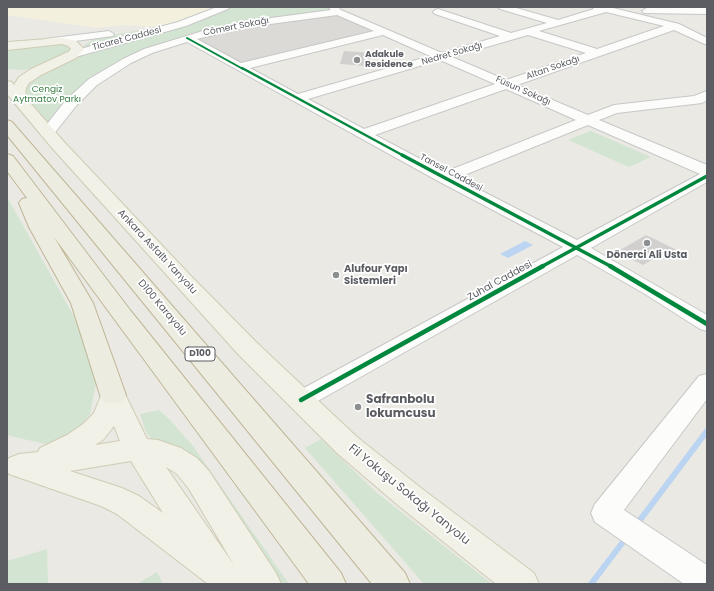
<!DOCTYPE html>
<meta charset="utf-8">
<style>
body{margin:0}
#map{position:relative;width:714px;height:591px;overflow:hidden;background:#eae9e4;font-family:Poppins,sans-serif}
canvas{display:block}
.frame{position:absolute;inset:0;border:8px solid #5b5d62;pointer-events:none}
</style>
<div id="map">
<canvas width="714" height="591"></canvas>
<div class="frame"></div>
</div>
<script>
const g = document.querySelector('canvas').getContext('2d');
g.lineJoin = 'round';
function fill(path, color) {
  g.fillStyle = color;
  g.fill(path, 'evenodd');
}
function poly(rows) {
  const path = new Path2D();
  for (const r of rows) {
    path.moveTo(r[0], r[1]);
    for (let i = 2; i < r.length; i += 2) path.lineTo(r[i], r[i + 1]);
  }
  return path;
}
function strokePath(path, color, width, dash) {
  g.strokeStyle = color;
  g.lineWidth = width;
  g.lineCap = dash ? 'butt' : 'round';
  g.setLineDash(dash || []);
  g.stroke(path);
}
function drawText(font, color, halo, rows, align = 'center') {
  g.font = font + ' Poppins,sans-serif';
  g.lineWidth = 3.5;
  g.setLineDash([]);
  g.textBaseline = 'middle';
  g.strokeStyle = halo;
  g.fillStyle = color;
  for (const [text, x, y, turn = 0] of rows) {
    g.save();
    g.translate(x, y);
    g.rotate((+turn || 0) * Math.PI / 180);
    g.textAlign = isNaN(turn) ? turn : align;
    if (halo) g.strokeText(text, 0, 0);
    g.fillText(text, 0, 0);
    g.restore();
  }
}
fill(poly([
 [7,7,219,7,184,21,156,27,125,25,97,28,7,15]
]), '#f3f1de');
fill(poly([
 [338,12,382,31,245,65,193,37,268,21]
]), '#dbdad6');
fill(poly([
 [232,7,333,7,338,12,269,20,164,45,106,73,47,133,18,99,21,89,51,66,96,50,176,29],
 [173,25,83,50,84,45,96,38,156,27],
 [60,43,70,45,73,48,71,51,33,68,23,70,7,69,7,50],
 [591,131,651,157,629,167,568,140],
 [7,197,80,327,97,378,90,414,77,432,50,445,10,436,7,434],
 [159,410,170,420,193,446,289,584,279,584,175,452,152,439,146,432,140,414],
 [321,439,376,492,492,584,424,584,305,448],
 [47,549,48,584,7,584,7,561],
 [157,572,163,584,137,584]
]), '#d3e5d2');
fill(poly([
 [525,241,533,245,508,258,500,254]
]), '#bbd4f2');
strokePath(poly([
 [637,524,707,431],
 [591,584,626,538]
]), '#bbd4f2', 6);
fill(poly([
 [344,51,373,53,368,66,340,64],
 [646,235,681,252,669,260,660,255,643,265,617,252]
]), '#d1d0ce');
const minor = poly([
 [217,7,230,7,228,9,186,26,72,58,66,55,68,53,114,39,178,22,217,7],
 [328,7,338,7,341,10,442,53,500,36,435,14,433,12,435,10,438,9,511,33,547,23,500,9,498,7,513,7,558,20,594,9,591,7,609,7,679,24,707,38,707,45,674,30,517,85,588,115,614,105,694,96,707,91,707,100,702,103,617,113,599,120,707,165,707,182,591,248,707,315,707,331,700,329,645,294,577,255,309,406,301,409,293,406,289,400,293,394,563,247,438,181,187,42,152,53,131,63,97,85,76,106,52,136,47,137,42,136,40,133,66,100,89,79,123,59,144,49,206,30,241,22,331,10,328,7],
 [606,12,664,26,597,49,539,31,606,12],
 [337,15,374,31,241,63,197,39,241,28,337,15],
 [383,35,430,56,298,94,250,68,383,35],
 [528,35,586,53,506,80,452,57,528,35],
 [440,60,495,84,364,129,308,99,440,60],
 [506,89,576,120,445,172,375,135,506,89],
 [588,125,700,174,577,240,457,178,588,125],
 [647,8,707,8,707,14,644,13,642,11,647,8],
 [109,31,114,34,113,36,45,45,40,42,45,39,109,31],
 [707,374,707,399,624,510,707,565,707,584,684,584,595,522,591,513,595,504,699,376,707,374]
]);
const major = poly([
 [62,38,76,41,84,49,76,58,41,75,29,83,26,88,25,97,65,143,191,276,256,342,357,437,421,488,534,573,539,584,496,584,399,506,337,453,238,354,53,149,7,94,7,81,12,82,14,85,19,77,31,69,68,52,71,49,68,46,62,44,7,50,7,42,62,38],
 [113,386,122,388,147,439,158,440,181,448,197,458,209,471,276,573,281,584,208,584,117,514,101,506,9,474,7,471,7,461,9,458,19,454,38,452,40,448,67,435,83,424,94,413,104,388,113,386],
 [114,426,120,441,95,445,103,440,114,426],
 [131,461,163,513,139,496,122,488,70,471,131,461],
 [166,467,177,474,189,489,234,565,166,467]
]);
const highway = poly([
 [7,120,12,122,405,573,410,584,372,584,7,135,7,120],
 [7,154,13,156,130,310,341,573,346,584,309,584,54,237,93,303,126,395,122,402,113,404,104,402,100,395,71,303,29,227,19,203,22,199,27,198,7,171,7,154]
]);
strokePath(minor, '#c7c7c7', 2);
strokePath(major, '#d0cbb4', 2);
strokePath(highway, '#bfb695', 2);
fill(minor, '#fcfcfb');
fill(major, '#f1f1e7');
fill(highway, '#edece1');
strokePath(poly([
 [187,38,243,69]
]), '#00873e', 2);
strokePath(poly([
 [242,68,404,156]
]), '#00873e', 2.5);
strokePath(poly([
 [402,155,612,267],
 [541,267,707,176]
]), '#00873e', 3.5);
strokePath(poly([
 [610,266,707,324],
 [301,400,543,266]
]), '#00873e', 4.5);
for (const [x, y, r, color] of [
 [357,60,4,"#8d8e90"],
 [647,243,4,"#8d8e90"],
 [336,275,4,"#8d8e90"],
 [358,407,4,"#8d8e90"]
]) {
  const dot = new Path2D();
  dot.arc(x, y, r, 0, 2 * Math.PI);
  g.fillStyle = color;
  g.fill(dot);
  strokePath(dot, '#fff', 1.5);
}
drawText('9px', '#5b5d62', '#fff', [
 ["Cömert Sokağı",236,27,-11],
 ["Ticaret Caddesi",127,39,-15],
 ["Nedret Sokağı",452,54,-16],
 ["Altan Sokağı",553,68,-19],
 ["Füsun Sokağı",523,91,24],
 ["Tansel Caddesi",451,173,28]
]);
drawText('bold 9px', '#5b5d62', '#fff', [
 ["Adakule",365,55],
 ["Residence",365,65]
], 'left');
drawText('9px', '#3b8146', '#fff', [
 ["Cengiz",47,90],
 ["Aytmatov Parkı",47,100]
]);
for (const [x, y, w] of [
 [200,354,30]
]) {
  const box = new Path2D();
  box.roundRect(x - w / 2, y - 7, w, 14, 3);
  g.fillStyle = '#fff';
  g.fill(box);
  strokePath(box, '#5b5d62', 1);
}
drawText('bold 9px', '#5b5d62', null, [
 ["D100",200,354]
]);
drawText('10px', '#5b5d62', '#fff', [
 ["Ankara Asfaltı Yanyolu",157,252,47],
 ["Zuhal Caddesi",500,281,-29],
 ["D100 Karayolu",162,308,50]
]);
drawText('bold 10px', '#5b5d62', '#fff', [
 ["Dönerci Ali Usta",647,255],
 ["Alufour Yapı",344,269,"left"],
 ["Sistemleri",344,281,"left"]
]);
drawText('bold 12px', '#5b5d62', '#fff', [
 ["Safranbolu",366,400],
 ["lokumcusu",366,414]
], 'left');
drawText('12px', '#5b5d62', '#fff', [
 ["Fil Yokuşu Sokağı Yanyolu",409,495,39]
]);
</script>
